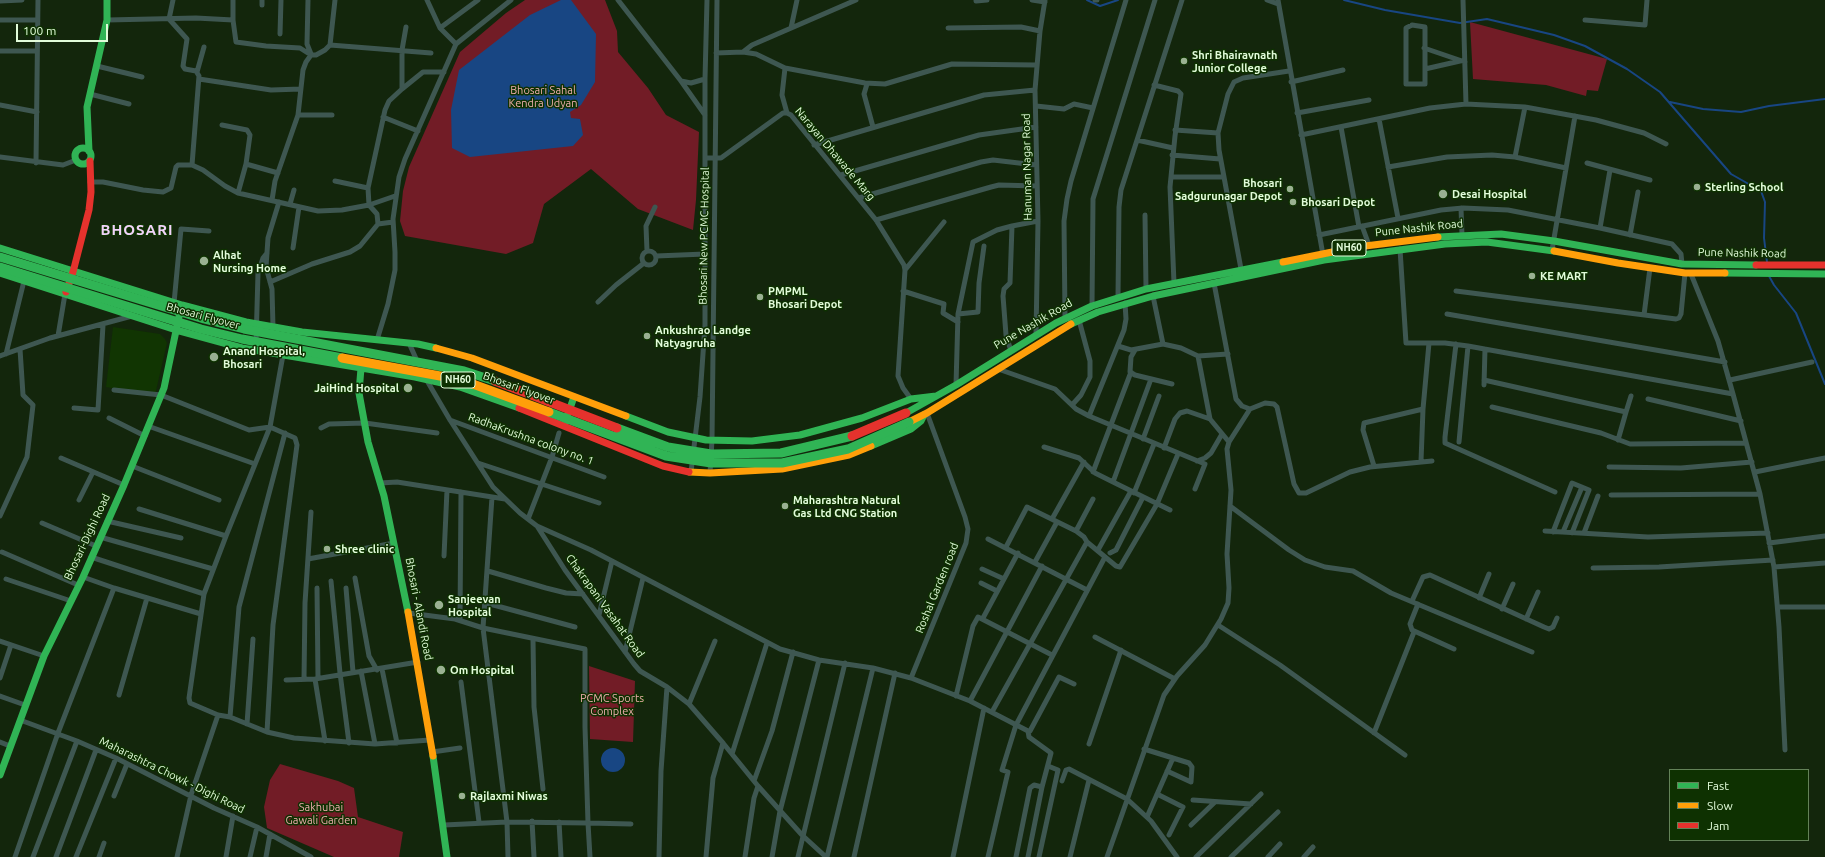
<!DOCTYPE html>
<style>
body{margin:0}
#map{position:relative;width:1825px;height:857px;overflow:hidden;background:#13260c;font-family:Ubuntu,sans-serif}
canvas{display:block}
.legend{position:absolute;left:1669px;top:769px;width:140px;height:72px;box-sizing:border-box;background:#0e3101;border:1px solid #638258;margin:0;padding:5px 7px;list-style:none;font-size:12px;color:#e2fcda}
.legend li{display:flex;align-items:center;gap:8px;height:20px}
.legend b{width:20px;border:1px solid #638258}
.scale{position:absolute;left:16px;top:24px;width:92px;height:18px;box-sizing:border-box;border:2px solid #e2fcda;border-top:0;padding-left:5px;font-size:12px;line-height:14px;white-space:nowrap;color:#e2fcda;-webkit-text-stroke:3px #0e3101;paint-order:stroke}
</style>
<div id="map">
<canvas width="1825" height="857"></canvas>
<ul class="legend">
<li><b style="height:5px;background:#30b455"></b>Fast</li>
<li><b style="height:5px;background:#ff9f0a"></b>Slow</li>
<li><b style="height:5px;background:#e5322d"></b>Jam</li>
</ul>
<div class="scale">100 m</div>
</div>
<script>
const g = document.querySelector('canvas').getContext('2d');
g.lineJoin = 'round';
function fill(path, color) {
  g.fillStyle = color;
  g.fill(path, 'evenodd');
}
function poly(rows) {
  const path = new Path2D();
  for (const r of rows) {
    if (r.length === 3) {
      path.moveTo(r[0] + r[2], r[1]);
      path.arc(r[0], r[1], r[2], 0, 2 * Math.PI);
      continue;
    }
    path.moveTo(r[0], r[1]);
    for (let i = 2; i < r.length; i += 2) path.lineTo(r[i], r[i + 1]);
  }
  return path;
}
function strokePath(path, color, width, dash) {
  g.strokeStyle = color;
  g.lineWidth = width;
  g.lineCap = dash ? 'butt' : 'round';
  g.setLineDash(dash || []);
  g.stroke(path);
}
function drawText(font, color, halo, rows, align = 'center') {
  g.font = font + ' Ubuntu,sans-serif';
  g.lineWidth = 3;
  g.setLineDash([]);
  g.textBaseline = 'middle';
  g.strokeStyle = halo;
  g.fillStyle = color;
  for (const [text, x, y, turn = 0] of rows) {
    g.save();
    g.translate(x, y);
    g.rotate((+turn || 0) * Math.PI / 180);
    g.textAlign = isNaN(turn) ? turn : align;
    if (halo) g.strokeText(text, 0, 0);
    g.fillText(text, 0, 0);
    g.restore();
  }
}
fill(poly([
 [113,327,160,334,165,339,167,343,155,395,106,387]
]), '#113502');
fill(poly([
 [525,0,605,0,617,31,618,52,648,88,666,115,699,132,696,200,693,230,638,209,591,169,544,204,533,243,506,254,405,236,400,221,403,191,409,167,460,52,506,13],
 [1470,22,1607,59,1598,91,1587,90,1586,96,1546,85,1473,79],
 [589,666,635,681,633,742,590,739],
 [280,764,338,781,354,788,358,817,403,832,399,857,334,857,267,828,264,807,270,780]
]), '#721c26');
fill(poly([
 [561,0,571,0,596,34,595,82,581,105,570,112,571,118,580,119,583,135,573,146,470,157,452,148,451,110,459,70,530,15],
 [613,760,12]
]), '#184683');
strokePath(poly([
 [1087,0,1100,6,1118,0],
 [1344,0,1385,10,1460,23,1487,19,1554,35,1585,46,1627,69,1660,92,1731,174,1761,191,1765,202,1764,238,1767,262],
 [1670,102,1703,109,1741,112,1769,106,1825,99],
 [1769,276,1774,285,1796,313,1825,384]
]), '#184683', 2);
strokePath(poly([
 [173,0,169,19,187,39,183,66,185,69,196,71,199,76,192,165],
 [233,0,233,20,236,42,266,46,300,48,311,55],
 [308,0,307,44,311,54],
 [427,0,440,28,456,44],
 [618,0,681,81,705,115],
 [1032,0,1045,2],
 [1095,0,1097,0],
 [1267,0,1278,4],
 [1278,0,1323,255],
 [1463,0,1466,104],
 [0,1,22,0],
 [976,1,987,0],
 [262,5,262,0],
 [0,20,37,20],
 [107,20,196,18,233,20],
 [1585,20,1645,25,1647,0],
 [1412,25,1425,27,1425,84,1406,84,1406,28,1412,25],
 [440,28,478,0],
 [791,28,797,0],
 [948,28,1021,27,1040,31],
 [280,34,281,0],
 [330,45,335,0],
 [1424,48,1465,62],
 [0,51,37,51],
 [743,52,752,45,856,0],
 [716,53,743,52,756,54,785,68],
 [97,66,142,77],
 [1425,69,1460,61],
 [197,72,204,47],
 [199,79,271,90,301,89],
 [681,81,691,83,705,79],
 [1291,82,1343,70],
 [867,84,864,94,873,127],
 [1154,85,1178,91,1181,94,1175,136,1170,187,1174,283],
 [402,89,423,72,444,72],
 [90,94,129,104],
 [0,105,37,112],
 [1036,106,1064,109,1074,104,1093,108],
 [1297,113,1369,100],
 [298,115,332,115],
 [383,117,418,131],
 [1379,119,1398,218],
 [222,125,247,130,250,135,246,164,238,193],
 [1341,127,1359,227],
 [1175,130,1218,133],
 [1301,135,1430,108,1466,104,1525,107,1596,120,1644,133,1666,144],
 [1137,140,1173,148],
 [814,145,984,95,1035,90],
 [1172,155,1220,159],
 [0,157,63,165,76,160],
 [1515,157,1525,107],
 [705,158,721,158,783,113,787,113],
 [36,163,38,0],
 [1587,163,1650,180],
 [246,164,278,173],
 [1388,167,1447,157,1492,155,1515,157,1566,168],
 [841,175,979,135,1036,127],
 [1171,177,1224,177],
 [335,181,368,188],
 [90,182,103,182,143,190,163,192,171,188,176,167,178,165,192,165,203,170,225,186,238,193,318,211,342,210,369,205,395,196],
 [859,198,981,162,993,160,1036,165],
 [272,200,275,181,298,115,303,70,306,62,311,55,316,55,325,50,330,45,431,53],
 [290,204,294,190],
 [1461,208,1462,235],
 [1145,215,1146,289],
 [876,220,991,187,999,185,1037,186],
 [378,224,393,222],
 [1362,226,1369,245],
 [1600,228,1610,170],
 [1319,235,1441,210,1463,208,1508,210,1600,228,1672,244,1681,254,1682,264],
 [1630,235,1638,192],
 [293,248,299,207],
 [1400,249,1406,343,1445,343,1468,346,1733,394,1760,494,1774,567,1779,627,1785,750],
 [1552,250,1575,116],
 [647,251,646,226,655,207],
 [649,258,7],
 [656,256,705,254],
 [1241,269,1219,150,1218,133,1228,94,1234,82,1243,78,1289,71],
 [905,270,944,222],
 [1691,274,1718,341,1733,394],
 [270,282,312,264,350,252,360,246,378,224,377,214,369,205,368,188,385,110,389,101,402,89,402,50,406,27],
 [1214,283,1236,399,1242,406,1250,409],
 [903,291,944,304,943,313,958,322],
 [1456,291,1676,319,1679,318,1681,314,1685,273],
 [1118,296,1119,207,1121,190,1182,0],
 [1153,296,1163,344],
 [598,302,616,285,644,263],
 [174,303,181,229,209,231],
 [1125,303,1126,319,1124,330,1089,416,1205,464,1195,489],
 [1092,306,1093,199,1155,0],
 [958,314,978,312,979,283,984,246],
 [1447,314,1725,362],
 [1644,315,1650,268],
 [1065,318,1064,221,1067,199,1071,181,1126,0],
 [273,327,272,289,266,267,268,238,279,202],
 [1036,335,1038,221,1035,90,1040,31,1045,0],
 [58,336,65,294],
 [377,340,388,304,395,270,395,252,393,219,399,177,405,159,456,44,511,0],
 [256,343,258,273,263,258,267,253],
 [409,343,418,363],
 [1456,344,1445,437,1445,443,1555,492],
 [1118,346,1131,350,1163,344,1181,348,1198,356,1228,354],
 [1135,350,1131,357,1130,372,1135,375,1172,384],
 [1011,351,1006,335,1003,296,1004,289,1010,283,1012,226],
 [6,354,24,281],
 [0,356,50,338,132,316],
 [1198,356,1210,419,1229,442],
 [998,369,1055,389,1076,409,1089,416],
 [426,379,450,420,493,487,520,513,537,526,565,570,634,664,640,671,667,687,689,704,723,743,758,786,802,835,826,857],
 [1151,379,1113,482,1170,510],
 [1484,380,1626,412,1618,440],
 [1730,380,1812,362],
 [956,385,958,314,973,242,997,230,1012,226,1038,221],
 [1484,385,1485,349],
 [114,390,161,395,249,430,270,427,226,536,204,594,189,698,190,703,218,715,230,717,267,732,294,738,375,744,430,740],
 [911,399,903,388,898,376,905,270,904,265,876,220,791,115,787,113,782,95,785,68,865,83,885,84,952,64,1036,65],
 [1648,399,1741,421],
 [1072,405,1081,395,1090,377,1090,361,1079,320],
 [1492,407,1601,433,1630,444,1746,443],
 [74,408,98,410,103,325],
 [1626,412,1631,396],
 [109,418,145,436],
 [450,420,604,477],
 [148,426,255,464],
 [321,428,329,424,365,423,437,433],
 [1143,439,1159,396],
 [1459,442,1468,346],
 [1044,447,1079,458,1095,473,1113,482],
 [1164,448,1175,419,1180,413,1187,411,1210,419],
 [61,458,124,485],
 [1197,461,1205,458,1211,453,1222,434],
 [1421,461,1423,409,1429,343],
 [478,463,599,503],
 [132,466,219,500],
 [1374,466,1363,430,1364,423,1423,409],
 [1609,467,1681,468,1752,462],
 [691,472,700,397,705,325,705,79,707,0],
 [1093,472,1131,372],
 [1755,472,1825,458],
 [710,473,712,440,717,0],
 [380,483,397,482,505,499],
 [1134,493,1154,444],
 [1611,495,1760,494],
 [492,497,483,628,507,822,508,857],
 [79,500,93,472],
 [1230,506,1289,550,1305,560,1325,567,1353,571,1391,593,1532,652],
 [139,509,226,536],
 [0,516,27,457,33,405,23,395,20,349],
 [528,519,552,457,559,433],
 [1052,519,1084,462],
 [107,521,181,538],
 [42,523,96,546],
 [537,526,591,550,780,649,819,660,873,668,911,678,970,701,1028,731,1029,737,1051,753,1042,787,1028,857],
 [1076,531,1093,499],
 [1545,531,1648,537,1768,533],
 [1553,532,1572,483,1589,490,1572,533],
 [1563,532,1582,487],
 [1584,533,1598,496],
 [100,537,213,569],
 [988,539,1087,590],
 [1087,542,1116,566,1120,567,1157,504,1178,454],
 [1769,543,1825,536],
 [1098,550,1131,491],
 [2,552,78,585],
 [1110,553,1116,550,1143,497],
 [444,556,447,490],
 [91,557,204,594],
 [308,559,394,543],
 [1035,562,1057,522],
 [1774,567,1825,563],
 [1593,568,1659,567,1773,560],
 [982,569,1004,579],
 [488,571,546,588,566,593,583,594],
 [83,577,114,588,201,614],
 [355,578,369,656,377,670],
 [6,579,71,601],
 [331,581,340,673,349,743],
 [981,583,997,591],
 [317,588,318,678],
 [346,588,353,672],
 [1479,598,1489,574],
 [1412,601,1423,577,1430,575,1544,627,1549,629,1553,627,1557,618],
 [486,603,575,627],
 [1418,604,1410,624,1412,630,1454,649],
 [1778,607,1825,607],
 [1502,609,1513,584],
 [409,613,455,619,483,628,585,649,585,727,588,823,507,822,444,825],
 [599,615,612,561],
 [983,618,1018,553],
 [1526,619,1538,592],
 [460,620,461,492],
 [1218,625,1280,665,1405,755],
 [1095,637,1175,679],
 [533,639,534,707,543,789],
 [0,641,44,656],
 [625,652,643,578],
 [382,669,397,743],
 [361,671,375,744],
 [0,678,11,645],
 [911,678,966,543,968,529,965,517,927,413],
 [304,679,305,603,311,512],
 [315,679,325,741],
 [286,680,315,679,418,662],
 [461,682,479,822],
 [119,695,147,598],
 [0,696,25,705],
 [956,696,973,626,978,617,1052,655],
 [970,701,1042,566],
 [689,704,715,641],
 [992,712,1087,542,1084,537,1076,531,1027,507,1006,547],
 [230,717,239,607,285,433],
 [20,720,77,741,116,758,214,808,257,827,311,857],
 [247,724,253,639],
 [1028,731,1030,731,1059,677,1074,684],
 [267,732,273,625,297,445,295,438,270,427,283,355],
 [1374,733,1414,632],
 [0,742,10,746],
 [1089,744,1121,650],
 [1144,749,1189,763,1192,767,1191,782,1167,771],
 [432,752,460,748],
 [732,754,767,643],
 [754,781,772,731,793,652],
 [1062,781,1066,770,1069,769,1127,799,1151,821,1177,857],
 [1157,794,1183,807,1169,835],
 [114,796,127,764],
 [1193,800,1251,804],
 [1147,817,1173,758],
 [532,821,534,857],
 [559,822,561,857],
 [1191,825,1215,802],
 [15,857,58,733,114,588],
 [33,857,77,741],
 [56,857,96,750],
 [76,857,116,758],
 [99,857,104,843],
 [177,857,191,795,218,715],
 [226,857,233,816],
 [250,857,257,827],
 [266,857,270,834],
 [590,857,588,823,631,824],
 [659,857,661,771,667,687],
 [706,857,713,778,723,743],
 [745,857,754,798,758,786],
 [772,857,780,811,819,660],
 [798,857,845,663],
 [827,857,873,668],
 [854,857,895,673],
 [953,857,984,708],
 [988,857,1008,772,1002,770,1016,725,1105,557],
 [1016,857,1030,788,1034,785,1042,787],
 [1039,857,1058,770,1048,766],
 [1070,857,1089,780],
 [1107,857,1164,695,1177,676,1205,645,1221,619,1228,603,1229,588,1227,554,1231,490,1227,449,1229,442,1250,409,1265,403,1274,404,1277,407,1294,484,1299,493,1306,493,1350,472,1370,467,1432,461],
 [1196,857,1261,794],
 [1231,857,1278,812],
 [1268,857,1280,844],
 [1304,857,1313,847]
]), '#3e5751', 5);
strokePath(poly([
 [83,156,8],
 [89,151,87,107,107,20,107,0],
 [1438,237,1501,234,1554,241,1682,264,1756,265],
 [0,248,182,305,246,322,302,332,418,344,436,348],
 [0,273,176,330,242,348,415,377,460,387,519,408],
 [1725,273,1825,274],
 [1071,324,1098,312,1153,296,1324,260,1445,244,1487,242,1554,251],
 [361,368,359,393,368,442,384,496,408,612],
 [906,413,956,385,1056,323,1092,306,1146,289,1283,262],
 [626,416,668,432,706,440,752,441,800,435,862,418,911,399,936,396],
 [564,425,574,397],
 [871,446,911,429,921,421,924,415],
 [433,756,447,857],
 [0,775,44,656,83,577,124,485,164,388,181,307]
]), '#30b455', 7);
strokePath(poly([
 [1554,251,1618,263,1685,273,1725,273],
 [1283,262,1357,247,1438,237],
 [436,348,472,358,626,416],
 [909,422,927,413,1071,324],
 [689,472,710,473,782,469,849,455,871,446],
 [408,612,433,756]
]), '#ff9f0a', 7);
strokePath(poly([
 [1756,265,1825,265],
 [66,292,73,272,89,210,91,192,90,161],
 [519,408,663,466,689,472]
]), '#e5322d', 7);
strokePath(poly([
 [0,257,204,319,244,329,464,371,495,381],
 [0,267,201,329,242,339,342,358],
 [549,412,666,456,711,463,782,463,848,449,909,422],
 [617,428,668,447,711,454,781,453,852,436]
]), '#30b455', 9);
strokePath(poly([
 [342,358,462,380,549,412]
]), '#ff9f0a', 9);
strokePath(poly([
 [495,381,617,428],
 [852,436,906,413]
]), '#e5322d', 9);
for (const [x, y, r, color] of [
 [1184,61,4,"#9ab192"],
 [1697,187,4,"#9ab192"],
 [1290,189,4,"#9ab192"],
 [1443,194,5,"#9ab192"],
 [1293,202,4,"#9ab192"],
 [204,261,5,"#9ab192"],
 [1532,276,4,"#9ab192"],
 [760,297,4,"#9ab192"],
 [647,336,4,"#9ab192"],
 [214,357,5,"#9ab192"],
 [408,388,5,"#9ab192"],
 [785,506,4,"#9ab192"],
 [327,549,4,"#9ab192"],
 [439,605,5,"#9ab192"],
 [441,670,5,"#9ab192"],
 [462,796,4,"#9ab192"]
]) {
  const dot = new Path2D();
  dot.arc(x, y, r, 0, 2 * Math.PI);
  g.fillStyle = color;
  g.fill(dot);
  strokePath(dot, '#0e3101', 1.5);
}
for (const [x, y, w] of [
 [1349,248,34],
 [458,380,34]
]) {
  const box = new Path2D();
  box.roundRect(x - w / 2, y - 8, w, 16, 3);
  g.fillStyle = '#0e3101';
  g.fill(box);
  strokePath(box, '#e2fcda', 1);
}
drawText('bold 10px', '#e2fcda', null, [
 ["NH60",1349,248],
 ["NH60",458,380]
]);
drawText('bold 11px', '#e2fcda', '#0e3101', [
 ["Shri Bhairavnath",1192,55],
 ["Junior College",1192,68],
 ["Bhosari",1282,183,"right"],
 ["Sadgurunagar Depot",1282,196,"right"],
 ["Sterling School",1705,187],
 ["Desai Hospital",1452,194],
 ["Bhosari Depot",1301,202],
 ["Alhat",213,255],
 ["Nursing Home",213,268],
 ["KE MART",1540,276],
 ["PMPML",768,291],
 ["Bhosari Depot",768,304],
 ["Ankushrao Landge",655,330],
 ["Natyagruha",655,343],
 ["Anand Hospital,",223,351],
 ["Bhosari",223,364],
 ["JaiHind Hospital",399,388,"right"],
 ["Maharashtra Natural",793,500],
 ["Gas Ltd CNG Station",793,513],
 ["Shree clinic",335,549],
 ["Sanjeevan",448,599],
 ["Hospital",448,612],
 ["Om Hospital",450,670],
 ["Rajlaxmi Niwas",470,796]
], 'left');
drawText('11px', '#eeaeae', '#0e3101', [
 ["Bhosari Sahal",543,90],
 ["Kendra Udyan",543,103],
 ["PCMC Sports",612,698],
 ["Complex",612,711],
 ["Sakhubai",321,807],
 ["Gawali Garden",321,820]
]);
drawText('11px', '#e2fcda', '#0e3101', [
 ["Narayan Dhawade Marg",835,154,50],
 ["Hanuman Nagar Road",1027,167,-91],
 ["Pune Nashik Road",1419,228,-6],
 ["Bhosari New PCMC Hospital",704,236,-89],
 ["Pune Nashik Road",1742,253,1],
 ["Bhosari Flyover",203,316,15],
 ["Pune Nashik Road",1033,324,-30],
 ["Bhosari Flyover",519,388,20],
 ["RadhaKrushna colony no. 1",531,439,20],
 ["Bhosari-Dighi Road",87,537,-65],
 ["Roshal Garden road",937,588,-68],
 ["Chakrapani Vasahat Road",605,606,54],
 ["Bhosari - Alandi Road",419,609,79],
 ["Maharashtra Chowk - Dighi Road",172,775,26]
]);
g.letterSpacing = '1px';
drawText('bold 15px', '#f1d4fa', '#0e3101', [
 ["BHOSARI",137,230]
]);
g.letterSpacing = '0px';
</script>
